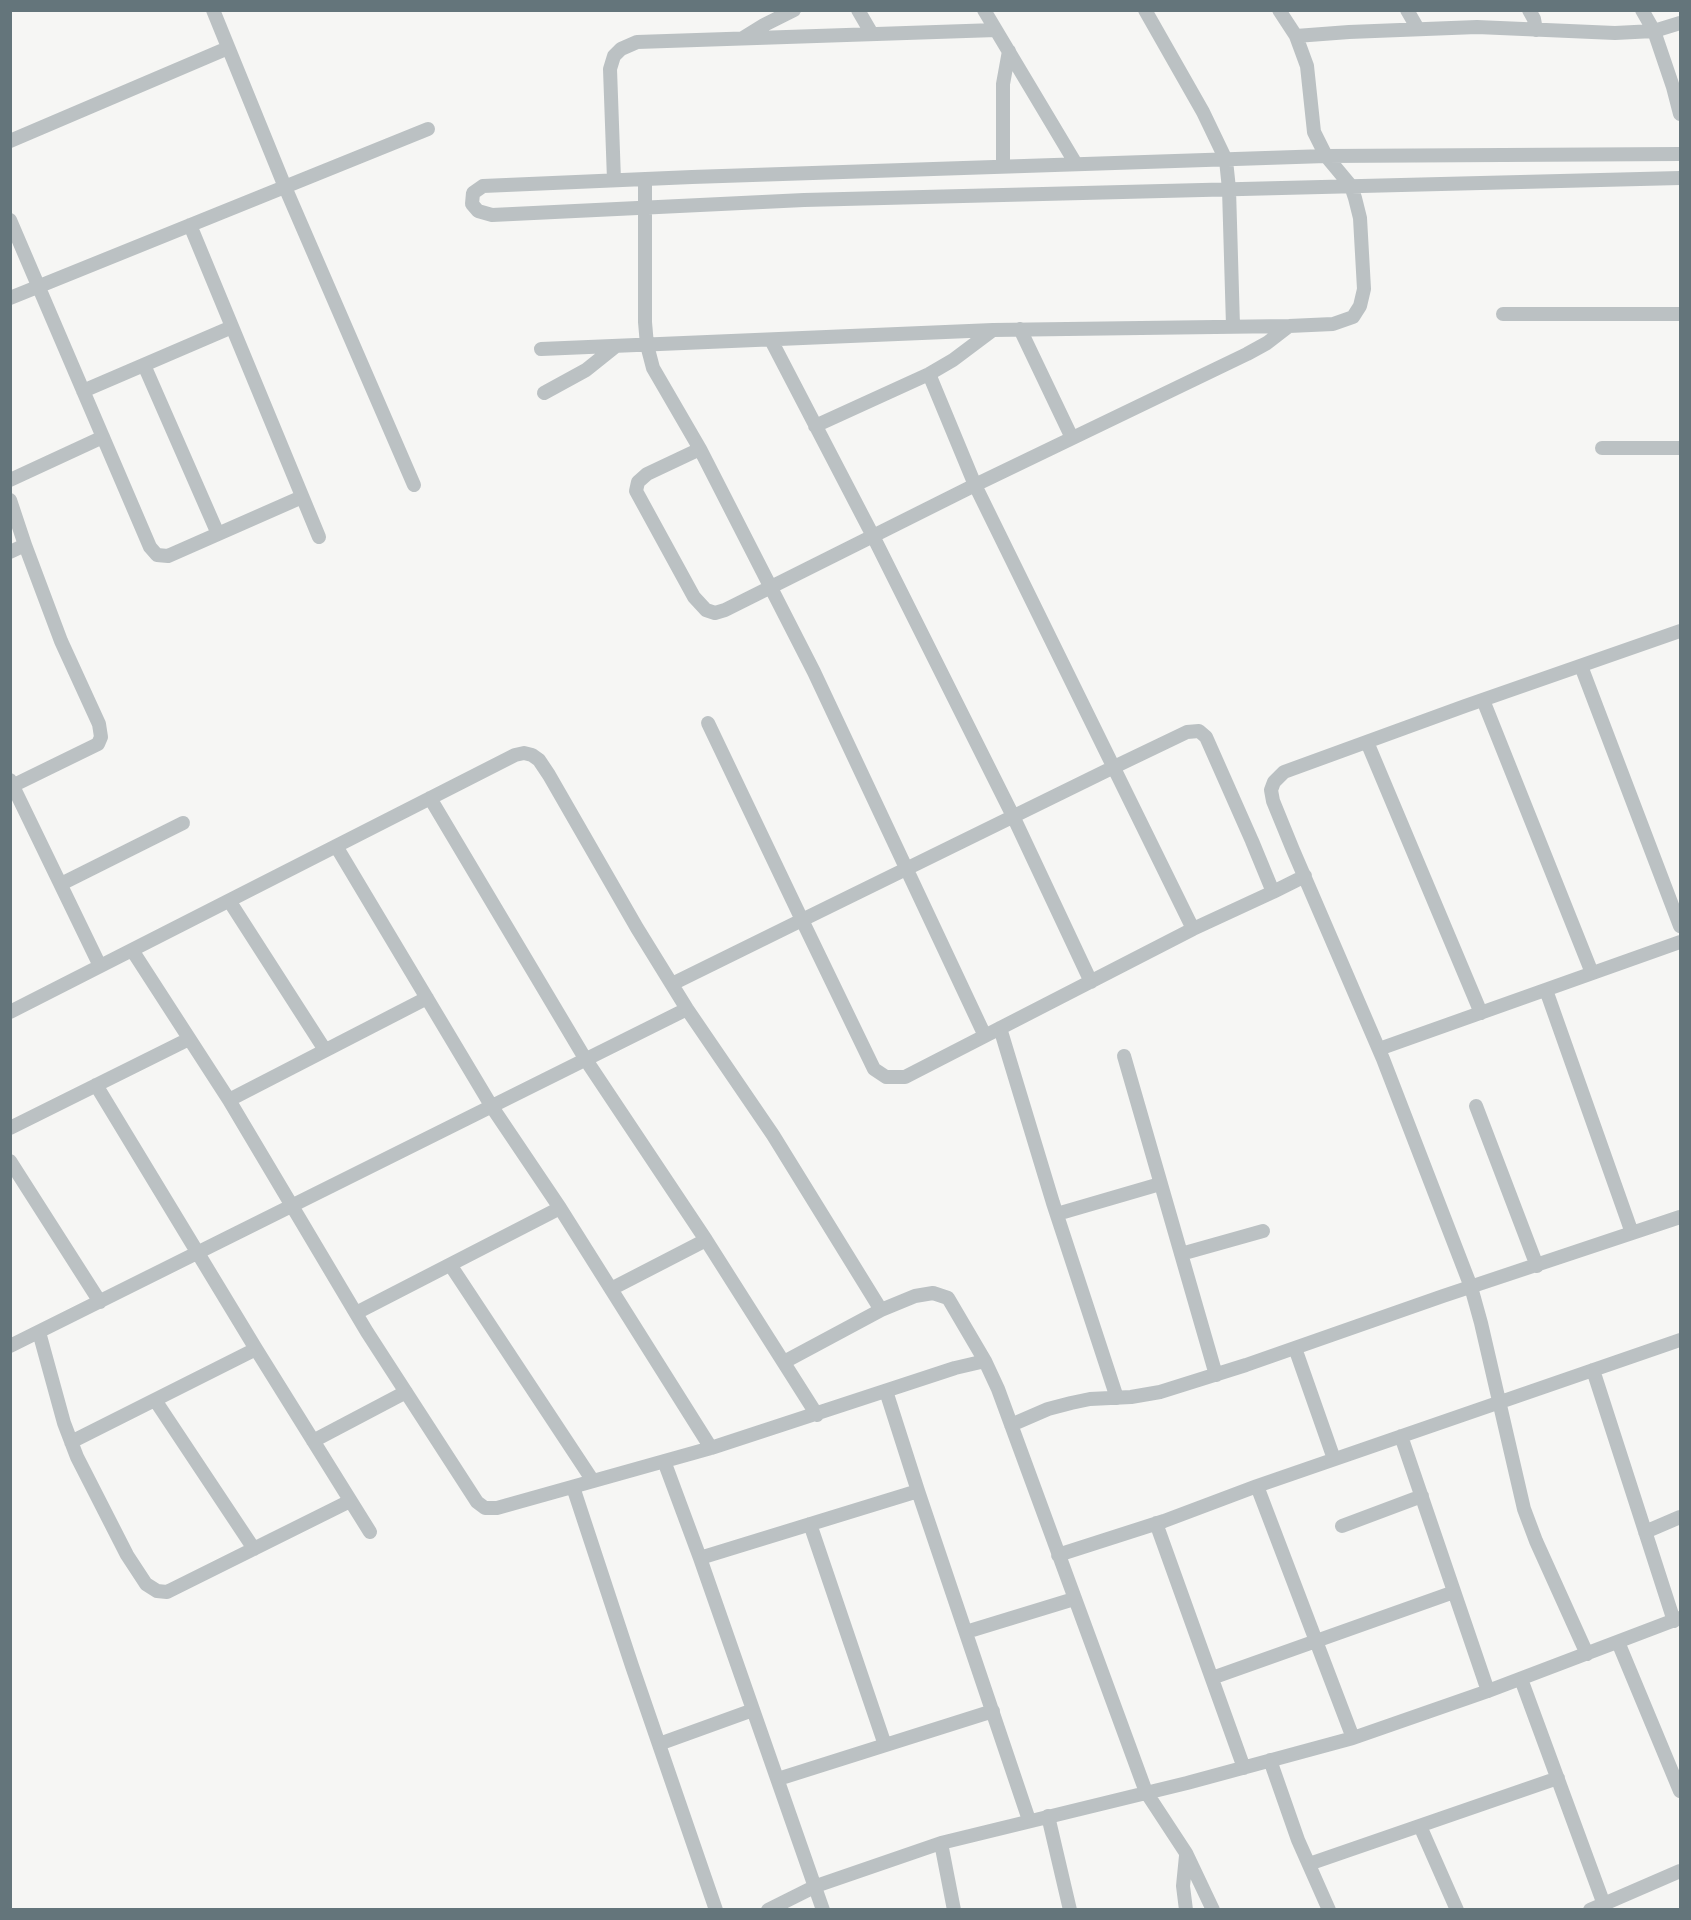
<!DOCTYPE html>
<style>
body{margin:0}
#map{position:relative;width:1691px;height:1920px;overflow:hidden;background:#f6f6f4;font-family:"Golos Text",sans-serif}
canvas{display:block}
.frame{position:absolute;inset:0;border:12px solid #64757b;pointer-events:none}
</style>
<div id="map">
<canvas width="1691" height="1920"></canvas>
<div class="frame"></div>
</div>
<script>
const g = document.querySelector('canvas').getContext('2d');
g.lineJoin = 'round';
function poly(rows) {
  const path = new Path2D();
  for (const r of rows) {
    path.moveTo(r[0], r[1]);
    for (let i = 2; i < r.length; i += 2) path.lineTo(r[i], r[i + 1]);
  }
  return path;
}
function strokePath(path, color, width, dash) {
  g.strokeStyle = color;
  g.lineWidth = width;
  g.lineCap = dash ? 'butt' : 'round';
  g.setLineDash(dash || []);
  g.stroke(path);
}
strokePath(poly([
 [213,10,285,187,414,485],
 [858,10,872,34],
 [984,10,1076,164],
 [1145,10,1203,112,1226,160,1229,189,1233,326],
 [1407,10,1418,29],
 [1529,10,1534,19,1536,30],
 [1642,10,1654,31,1673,87,1680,114],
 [1296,36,1349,32,1477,27,1615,33,1654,31,1680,23],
 [743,38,764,25,794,10],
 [10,141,228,48],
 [1680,154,1326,156,692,177,483,186,473,193,472,204,478,211,492,215,804,200,1680,178],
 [1003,166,1003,84,1009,51],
 [645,179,645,322,647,345,653,368,700,449,814,672,985,1036],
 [614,180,610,69,614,56,621,49,637,42,996,30],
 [10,220,150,547,157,555,168,556,302,497],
 [190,225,319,537],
 [10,298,428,129],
 [1503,314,1680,314],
 [1020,329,1072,438],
 [771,340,873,536,1013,816,1091,982],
 [541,349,993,330,1289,326,1333,324,1353,317,1360,306,1364,289,1360,218,1355,198,1351,186,1326,156,1314,132,1307,66,1296,36,1279,10],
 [144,365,218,534],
 [929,374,975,485,1193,929],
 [83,391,232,327],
 [544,393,586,370,616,346],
 [815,426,929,374,953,360,993,330],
 [1602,448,1680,448],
 [700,449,647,474,638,482,636,491,694,597,706,610,715,613,725,610,975,485,1247,354,1267,343,1289,326],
 [10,480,103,437],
 [10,500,25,545,61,641,99,724,101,737,98,744,10,787],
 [10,552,25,545],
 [1581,666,1680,926],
 [1483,700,1592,973],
 [1367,742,1481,1013],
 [10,780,100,966],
 [430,798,586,1060,706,1240,817,1415],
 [336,846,492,1107,560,1208,711,1448],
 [61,884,183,823],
 [1273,892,1305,876],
 [230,902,325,1050],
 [132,950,229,1100,367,1332,477,1502,485,1508,497,1508,711,1448,955,1368,985,1361,998,1389,1146,1792,1186,1853,1213,1910],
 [672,984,802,920,1114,767,1187,732,1199,731,1206,737,1252,841,1273,892,1193,929,905,1077,886,1077,874,1069,802,920,708,723],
 [1546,990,1632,1233],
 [10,1012,515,755,524,753,532,755,539,760,549,775,637,928,687,1009,773,1135,881,1310],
 [1000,1028,1053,1203,1117,1398],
 [1379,1049,1680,942],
 [1124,1056,1216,1375],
 [96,1085,256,1349,370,1532],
 [229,1100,427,998],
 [1476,1106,1537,1266],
 [10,1128,189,1039],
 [10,1161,100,1302],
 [1057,1214,1160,1184],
 [1181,1254,1263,1231],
 [451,1266,593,1481],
 [611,1289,706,1240],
 [356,1313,560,1208],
 [39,1332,64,1423,77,1457,127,1555,146,1584,157,1591,167,1592,350,1501],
 [10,1346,687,1009],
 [1295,1348,1334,1459],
 [784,1362,881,1310,915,1296,933,1293,948,1298,985,1361],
 [1593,1370,1674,1621],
 [886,1391,918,1491,1029,1820],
 [155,1400,254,1549],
 [1011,1425,1048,1409,1071,1403,1090,1399,1131,1397,1160,1392,1246,1365,1443,1296,1680,1217],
 [1401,1436,1488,1691],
 [313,1441,406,1392],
 [71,1442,256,1349],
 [664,1461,700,1558,823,1910],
 [1257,1486,1353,1738],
 [573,1487,632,1666,716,1910],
 [1156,1523,1244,1768],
 [810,1524,885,1745],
 [1342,1526,1422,1496],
 [1645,1532,1680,1517],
 [1058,1555,1164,1521,1257,1486,1680,1340],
 [700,1558,918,1491],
 [966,1632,1074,1599],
 [1618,1642,1680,1791],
 [1587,1654,1536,1541,1524,1509,1481,1323,1471,1287,1383,1059,1293,850,1273,801,1271,790,1274,782,1284,772,1465,706,1680,631],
 [1212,1678,1454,1592],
 [1521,1679,1606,1910],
 [659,1744,753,1710],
 [1270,1760,1298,1840,1329,1910],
 [778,1779,993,1711],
 [1048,1816,1070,1910],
 [1420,1826,1457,1910],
 [941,1843,954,1910],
 [1186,1856,1183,1886,1186,1910],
 [1309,1864,1558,1778],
 [768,1910,816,1886,941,1843,1187,1783,1353,1738,1488,1691,1680,1618],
 [1590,1910,1680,1871]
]), '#bbc1c3', 14);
</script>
